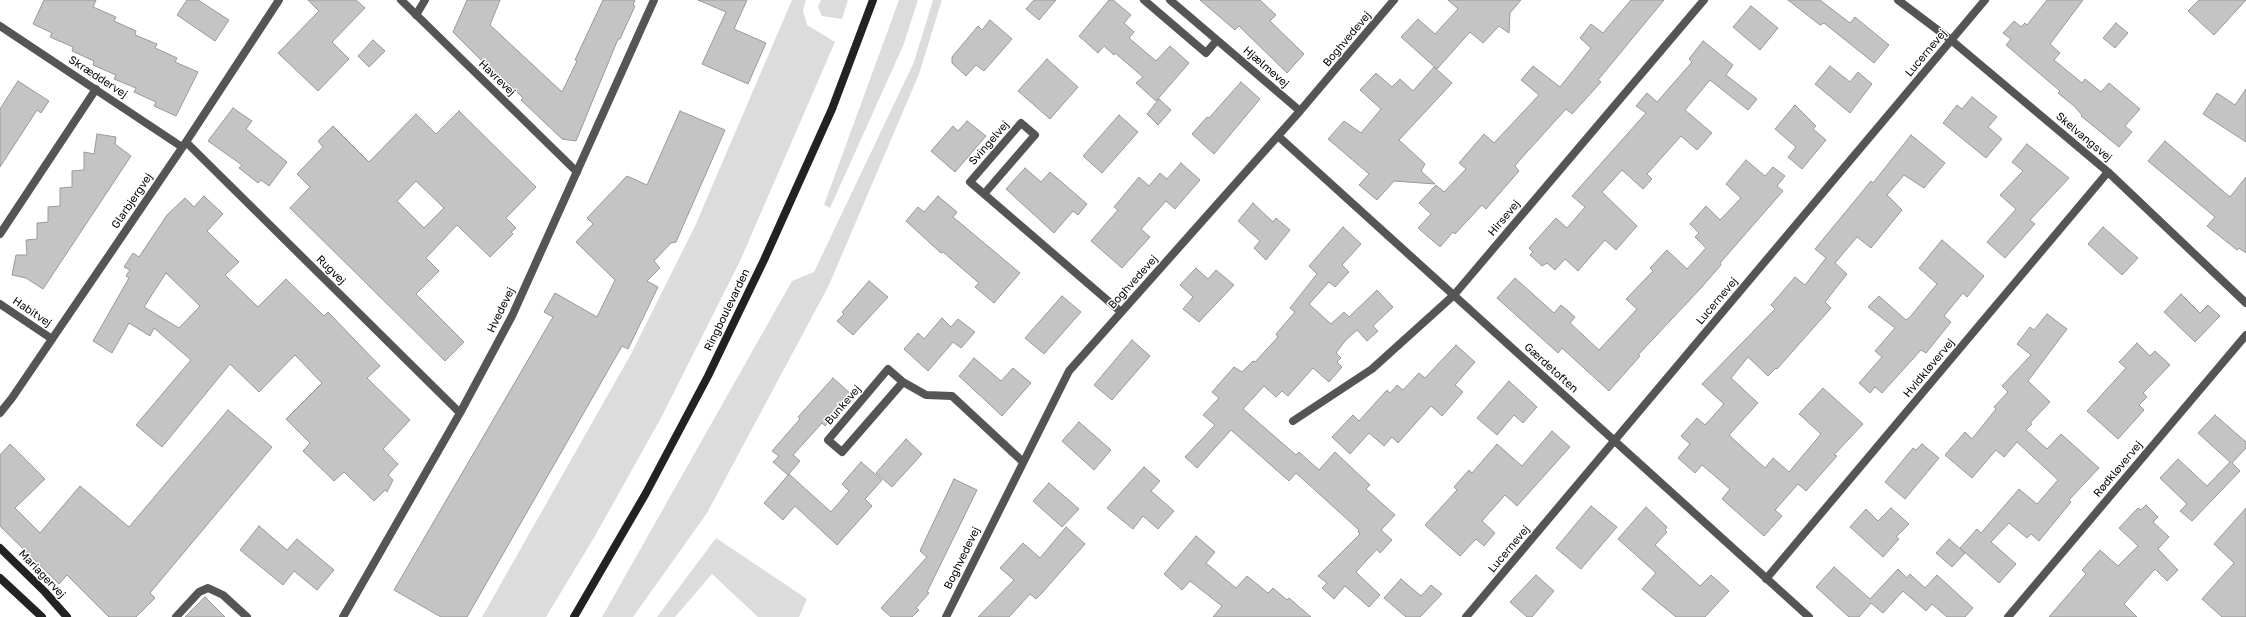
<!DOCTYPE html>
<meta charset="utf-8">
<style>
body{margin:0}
canvas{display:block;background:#fff}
</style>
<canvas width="2246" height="617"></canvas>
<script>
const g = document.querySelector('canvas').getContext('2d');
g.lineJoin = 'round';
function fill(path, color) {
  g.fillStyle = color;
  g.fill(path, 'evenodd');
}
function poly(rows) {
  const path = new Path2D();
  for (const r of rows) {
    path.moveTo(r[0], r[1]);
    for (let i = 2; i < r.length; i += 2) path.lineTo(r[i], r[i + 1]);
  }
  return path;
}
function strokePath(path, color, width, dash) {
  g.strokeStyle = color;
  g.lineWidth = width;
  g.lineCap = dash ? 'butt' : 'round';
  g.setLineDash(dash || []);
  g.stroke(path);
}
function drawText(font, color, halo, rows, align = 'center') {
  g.font = font + ' "Golos Text",sans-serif';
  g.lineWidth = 3;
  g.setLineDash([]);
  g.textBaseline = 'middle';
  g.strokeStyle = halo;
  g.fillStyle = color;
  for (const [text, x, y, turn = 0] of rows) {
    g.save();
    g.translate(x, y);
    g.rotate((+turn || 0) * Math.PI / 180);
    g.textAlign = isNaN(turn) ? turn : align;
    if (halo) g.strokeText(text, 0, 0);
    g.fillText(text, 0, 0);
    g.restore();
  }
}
fill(poly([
 [792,0,806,0,803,10,807,25,835,42,740,261,662,416,595,536,546,617,482,617,631,354,695,226],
 [821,0,848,0,842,19,822,16,818,7],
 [899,0,918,0,903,46,830,208,824,205],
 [933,0,942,0,919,74,829,285,707,513,633,617,602,617,792,281,814,272,914,62],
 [716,538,807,599,799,617,758,617,712,574,675,617,657,617]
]), '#dcdcdc');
const building = poly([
 [44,0,96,0,93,7,116,17,114,21,136,31,135,35,157,44,155,48,177,58,175,62,198,72,176,116,154,106,156,102,134,92,136,88,114,79,116,75,93,65,94,61,72,51,73,47,50,37,52,33,33,24,44,0],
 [187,0,198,0,229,20,215,41,177,15,187,0],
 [308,0,356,0,365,8,332,42,349,59,318,91,278,53,319,11,308,0],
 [467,0,500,0,490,25,562,92,577,61,575,60,603,0,635,0,633,5,635,6,620,39,618,39,576,141,562,139,521,100,523,98,508,83,498,74,496,75,453,32,467,0],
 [698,0,747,0,734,29,766,43,748,84,702,64,726,12,698,0],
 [1034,0,1056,0,1039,20,1026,9,1034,0],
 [1109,0,1113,0,1131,15,1124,23,1134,32,1129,38,1156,61,1170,46,1189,63,1156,101,1136,83,1143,77,1115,53,1114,55,1104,46,1098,53,1079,36,1109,0],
 [1200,0,1260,0,1276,15,1270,21,1304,54,1287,73,1239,26,1235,30,1200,0],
 [1448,0,1521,0,1510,13,1509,33,1499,26,1483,43,1470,32,1437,69,1401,37,1418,19,1435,34,1458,9,1448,0],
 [1631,0,1664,0,1598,80,1601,82,1572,114,1566,109,1518,162,1515,166,1519,171,1486,209,1482,205,1455,234,1453,232,1440,247,1418,228,1431,214,1419,203,1436,185,1444,192,1466,169,1459,163,1484,134,1494,143,1539,95,1521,80,1533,66,1560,87,1591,48,1580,38,1591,24,1603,33,1631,0],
 [1788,0,1820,0,1850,23,1855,17,1889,45,1874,63,1824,23,1820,25,1788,0],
 [2047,0,2083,0,2050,44,2060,53,2054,60,2082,83,2085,79,2101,92,2109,83,2140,109,2125,126,2132,132,2119,147,2081,116,2082,115,2074,106,2058,93,2060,91,2006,45,2011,39,2003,33,2014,21,2021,27,2025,23,2027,25,2047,0],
 [2199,0,2246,0,2214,35,2188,11,2199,0],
 [1751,6,1778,28,1760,50,1733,27,1751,6],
 [990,20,1012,39,984,71,976,65,966,76,952,63,952,57,978,26,982,30,990,20],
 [2116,23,2128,33,2115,48,2103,38,2116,23],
 [373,40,385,51,369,67,358,56,373,40],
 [1703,41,1733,65,1726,75,1757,99,1748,110,1710,80,1685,110,1712,133,1697,150,1681,136,1647,174,1652,179,1643,189,1622,170,1602,192,1637,226,1616,250,1605,240,1578,271,1565,259,1555,270,1547,263,1542,266,1530,255,1533,252,1529,248,1556,218,1567,228,1585,207,1572,196,1646,113,1636,106,1647,93,1657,102,1692,62,1689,59,1703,41],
 [1047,59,1078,87,1050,119,1018,91,1047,59],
 [1830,66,1850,82,1858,72,1872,84,1850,113,1815,84,1830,66],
 [1434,67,1452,83,1399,140,1425,164,1421,171,1435,184,1394,181,1377,200,1359,185,1369,174,1328,139,1344,121,1361,133,1381,109,1360,90,1376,73,1392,87,1400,79,1413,91,1434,67],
 [18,81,49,101,41,113,37,110,0,167,0,109,18,81],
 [1241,82,1260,99,1214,154,1192,134,1207,117,1209,118,1241,82],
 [2246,89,2246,142,2203,114,2217,93,2235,105,2246,89],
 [1972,97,1997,117,1988,127,2002,139,1986,158,1943,123,1957,105,1962,109,1972,97],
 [1159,99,1171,110,1158,125,1147,114,1159,99],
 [1795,105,1816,126,1813,129,1826,140,1802,169,1788,157,1796,147,1775,129,1795,105],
 [233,108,252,121,246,129,287,162,269,186,261,180,258,183,239,168,242,165,208,141,233,108],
 [459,111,536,187,506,218,516,228,511,232,513,234,490,257,457,225,426,258,439,271,416,294,464,342,445,361,290,208,310,187,297,174,323,147,318,141,333,126,369,162,416,114,436,134,459,111],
 [416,181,444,208,424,228,397,201,416,181],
 [680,111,725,130,676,242,671,243,654,261,660,268,647,281,658,287,628,349,622,346,467,617,441,617,394,590,553,317,544,312,555,293,597,317,615,280,576,242,593,224,587,218,627,176,647,185,680,111],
 [1119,115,1138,132,1102,173,1083,156,1119,115],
 [967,121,986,136,955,172,931,151,953,126,958,131,967,121],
 [97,134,116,137,115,144,131,156,43,289,26,278,12,275,16,255,27,255,26,240,37,239,37,223,48,222,48,207,60,206,60,188,72,187,72,171,84,170,84,152,94,154,97,134],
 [1911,135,1945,163,1924,188,1904,175,1887,195,1902,210,1871,248,1857,237,1835,263,1847,274,1825,302,1831,308,1777,369,1776,368,1768,376,1748,357,1731,378,1758,403,1729,435,1765,468,1773,458,1789,472,1821,434,1799,414,1823,388,1863,424,1834,455,1837,456,1806,491,1798,484,1775,510,1782,516,1764,536,1722,499,1730,489,1702,465,1695,473,1678,458,1690,444,1681,436,1697,418,1705,425,1724,404,1702,384,1775,309,1771,305,1795,277,1805,285,1826,258,1815,249,1871,181,1873,183,1911,135],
 [2165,141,2230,197,2246,177,2246,253,2239,248,2237,250,2207,226,2215,217,2148,161,2165,141],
 [2027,144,2069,178,2030,220,2035,224,2005,258,1987,242,2016,209,2000,195,2023,171,2012,162,2027,144],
 [1746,160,1765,176,1773,167,1785,176,1777,186,1783,191,1720,263,1721,265,1701,288,1638,355,1640,356,1609,391,1562,348,1558,353,1497,298,1515,278,1554,313,1561,305,1575,317,1570,323,1599,350,1637,309,1626,299,1653,271,1650,268,1667,250,1687,269,1706,248,1695,237,1699,233,1690,224,1706,206,1720,220,1741,198,1726,184,1746,160],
 [1181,163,1200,180,1175,209,1166,201,1141,229,1150,237,1122,268,1091,241,1118,210,1114,207,1139,177,1149,186,1160,173,1167,179,1181,163],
 [1025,168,1041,182,1050,172,1087,204,1078,215,1073,211,1054,233,1006,189,1025,168],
 [204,196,223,214,207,231,239,262,225,275,258,307,286,279,324,316,328,312,380,366,367,378,410,420,383,449,398,464,388,475,393,480,387,492,385,490,374,501,344,472,334,481,303,451,310,443,286,419,322,383,295,355,259,392,230,364,162,447,136,425,191,360,154,328,150,336,129,323,112,353,93,341,129,278,126,276,130,270,124,267,133,253,139,257,167,215,185,198,194,207,204,196],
 [166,273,200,306,179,328,144,307,166,273],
 [938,196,957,212,953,217,1020,273,994,303,975,287,979,283,943,252,941,253,906,221,918,207,924,212,938,196],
 [1253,203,1273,222,1276,218,1290,230,1266,260,1254,248,1260,241,1238,221,1253,203],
 [1343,227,1361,244,1342,265,1349,272,1335,287,1329,282,1309,304,1331,324,1344,312,1349,317,1377,290,1393,307,1373,326,1378,331,1367,341,1357,330,1345,341,1336,353,1341,358,1337,362,1342,367,1329,382,1313,368,1288,396,1282,391,1276,397,1264,386,1243,409,1296,455,1299,452,1319,470,1335,452,1370,485,1366,489,1395,515,1381,530,1392,540,1380,553,1377,549,1356,572,1380,595,1369,607,1345,586,1334,599,1322,588,1327,583,1318,576,1360,534,1358,532,1359,530,1296,473,1289,481,1231,430,1197,468,1185,457,1215,425,1203,415,1219,398,1212,392,1234,367,1242,372,1253,361,1255,362,1278,337,1276,334,1295,312,1290,308,1317,274,1309,266,1343,227],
 [2103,227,2138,258,2122,275,2088,244,2103,227],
 [1942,240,1984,276,1967,297,1963,293,1944,316,1951,322,1926,353,1921,350,1882,393,1875,387,1870,393,1859,383,1882,357,1875,351,1895,328,1868,307,1879,296,1906,320,1910,317,1937,284,1919,268,1942,240],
 [1196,268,1208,279,1216,270,1234,285,1199,322,1183,309,1193,297,1180,285,1196,268],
 [869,281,888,297,853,335,837,321,844,314,842,312,869,281],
 [2181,294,2200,313,2208,305,2220,316,2195,342,2164,312,2181,294],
 [1062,296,1081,312,1044,354,1025,338,1062,296],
 [2047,314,2067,329,2028,381,2050,402,2030,423,2032,424,2026,430,2047,449,2061,434,2099,468,2069,500,2071,502,2039,541,2031,534,2027,538,2009,523,1991,542,2016,564,1999,583,1960,548,1977,529,1981,533,2019,489,2037,504,2058,480,2017,442,2004,457,1996,450,1972,478,1945,455,1965,432,1972,439,1996,409,1994,407,2008,392,2002,386,2031,355,2017,344,2030,327,2034,330,2047,314],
 [942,318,951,327,958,319,975,332,961,348,953,342,928,371,904,349,918,333,924,339,942,318],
 [1132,340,1150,356,1112,400,1094,385,1132,340],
 [2137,343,2150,356,2155,351,2170,365,2143,393,2147,397,2139,405,2144,410,2118,439,2087,411,2126,368,2119,362,2137,343],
 [1456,345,1475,362,1455,385,1463,392,1442,416,1431,406,1398,443,1392,437,1384,446,1369,433,1350,454,1332,437,1353,415,1359,421,1387,390,1390,393,1397,385,1403,390,1419,373,1425,378,1456,345],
 [974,358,1001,381,1013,368,1031,383,1002,416,959,376,974,358],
 [833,378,852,395,825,426,822,423,793,455,800,461,788,475,773,462,779,456,772,451,800,419,798,417,833,378],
 [1509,381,1537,407,1523,423,1514,415,1497,435,1477,418,1509,381],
 [228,410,272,447,150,593,155,598,136,617,109,617,67,575,59,584,0,526,0,455,10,444,45,479,15,508,40,533,80,486,129,527,228,410],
 [2215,415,2246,442,2246,448,2232,463,2240,471,2192,521,2180,511,2187,504,2160,478,2178,459,2207,486,2230,462,2198,433,2215,415],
 [1079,422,1111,450,1094,470,1062,441,1079,422],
 [1552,431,1570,447,1517,506,1505,495,1482,521,1495,533,1484,546,1476,539,1460,556,1425,525,1457,490,1454,487,1469,470,1472,473,1497,444,1522,466,1552,431],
 [906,439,922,454,892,487,876,473,906,439],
 [1922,444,1939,458,1905,499,1885,482,1913,448,1916,450,1922,444],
 [861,462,882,480,865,499,872,506,837,545,795,506,783,520,764,503,789,474,831,512,849,491,842,484,861,462],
 [1144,467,1160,481,1151,491,1174,511,1158,529,1143,516,1133,529,1107,508,1144,467],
 [954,479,977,490,927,592,929,593,916,608,919,610,912,617,891,617,881,608,927,557,920,551,954,479],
 [1049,483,1079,509,1062,527,1033,501,1049,483],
 [2146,505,2158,517,2153,522,2169,537,2158,549,2178,570,2167,581,2155,569,2124,604,2137,617,2049,617,2086,574,2082,570,2100,550,2118,566,2138,546,2119,528,2138,508,2141,510,2146,505],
 [1591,506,1617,527,1581,569,1556,548,1591,506],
 [1646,507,1667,527,1665,530,1667,532,1655,545,1700,586,1711,575,1729,591,1705,617,1676,617,1642,589,1656,573,1618,539,1646,507],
 [1891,508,1909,524,1896,537,1899,539,1883,557,1850,527,1866,509,1878,521,1891,508],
 [2246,508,2246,617,2222,617,2202,599,2234,563,2214,544,2246,508],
 [259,526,287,550,297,539,334,570,317,590,294,571,283,585,240,550,259,526],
 [1066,527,1085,544,1042,593,1036,599,1030,594,1009,617,978,617,1014,580,1000,568,1023,543,1040,558,1066,527],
 [1196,536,1215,552,1206,563,1236,588,1247,576,1268,593,1273,588,1287,600,1289,598,1311,617,1213,617,1222,606,1190,581,1182,590,1164,574,1196,536],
 [1949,539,1965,553,1952,567,1936,553,1949,539],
 [1834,567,1870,599,1898,569,1907,578,1910,574,1925,588,1937,575,1973,608,1965,617,1947,617,1932,604,1926,611,1903,591,1883,613,1871,603,1859,617,1849,617,1816,587,1834,567],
 [1536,575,1554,591,1532,617,1527,617,1510,602,1536,575],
 [1401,579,1421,596,1431,585,1442,594,1420,617,1406,617,1384,598,1401,579],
 [205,597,225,617,185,617,205,597]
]);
fill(building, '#c4c4c4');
strokePath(building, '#999', 1);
strokePath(poly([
 [416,15,425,0],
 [0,234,96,89],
 [0,304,52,339],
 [176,617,199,592,208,588,223,595,247,617]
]), '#555', 8);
strokePath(poly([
 [401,0,577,172],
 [1144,0,1206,53,1217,40,1300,111],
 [1170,0,1217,40],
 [1898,0,1951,40,2108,172,2246,303],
 [0,26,182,147],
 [1278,136,1809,617],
 [186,142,460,413],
 [984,194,1035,135,1021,123,970,182,984,194,1121,312],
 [903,382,888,369,828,440,842,452,903,382,926,395,952,396,1022,461],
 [0,413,12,398,186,142,279,0],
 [1293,421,1372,369,1454,295,1704,0],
 [1766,579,2108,172],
 [343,617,460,413,512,316,654,0],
 [946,617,1069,371,1300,111,1394,0],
 [1466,617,1985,0],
 [2008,617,2246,335]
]), '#555', 8);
strokePath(poly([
 [0,548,45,592,67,617],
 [0,578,42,617],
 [574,617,646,493,708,376,764,260,832,109,873,0]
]), '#222', 8);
drawText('11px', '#000', '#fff', [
 ["Boghvedevej",1347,39,-50],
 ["Lucernevej",1926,53,-50],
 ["Hjælmevej",1266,67,41],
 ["Skræddervej",98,77,33],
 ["Havrevej",497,78,44],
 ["Skelvangsvej",2084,137,40],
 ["Svingelvej",989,143,-49],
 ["Glarbjergvej",132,201,-56],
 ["Hirsevej",1504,218,-50],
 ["Rugvej",331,270,45],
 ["Boghvedevej",1133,282,-48],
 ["Lucernevej",1717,301,-50],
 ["Hvedevej",501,310,-64],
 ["Ringboulevarden",727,310,-64],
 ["Habitvej",32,312,34],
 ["Gærdetoften",1551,368,42],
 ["Hvidkløvervej",1929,368,-50],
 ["Bunkevej",843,405,-49],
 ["Rødkløvervej",2118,469,-50],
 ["Lucernevej",1509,549,-50],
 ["Boghvedevej",962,558,-64],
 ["Mariagervej",42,574,46]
]);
</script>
